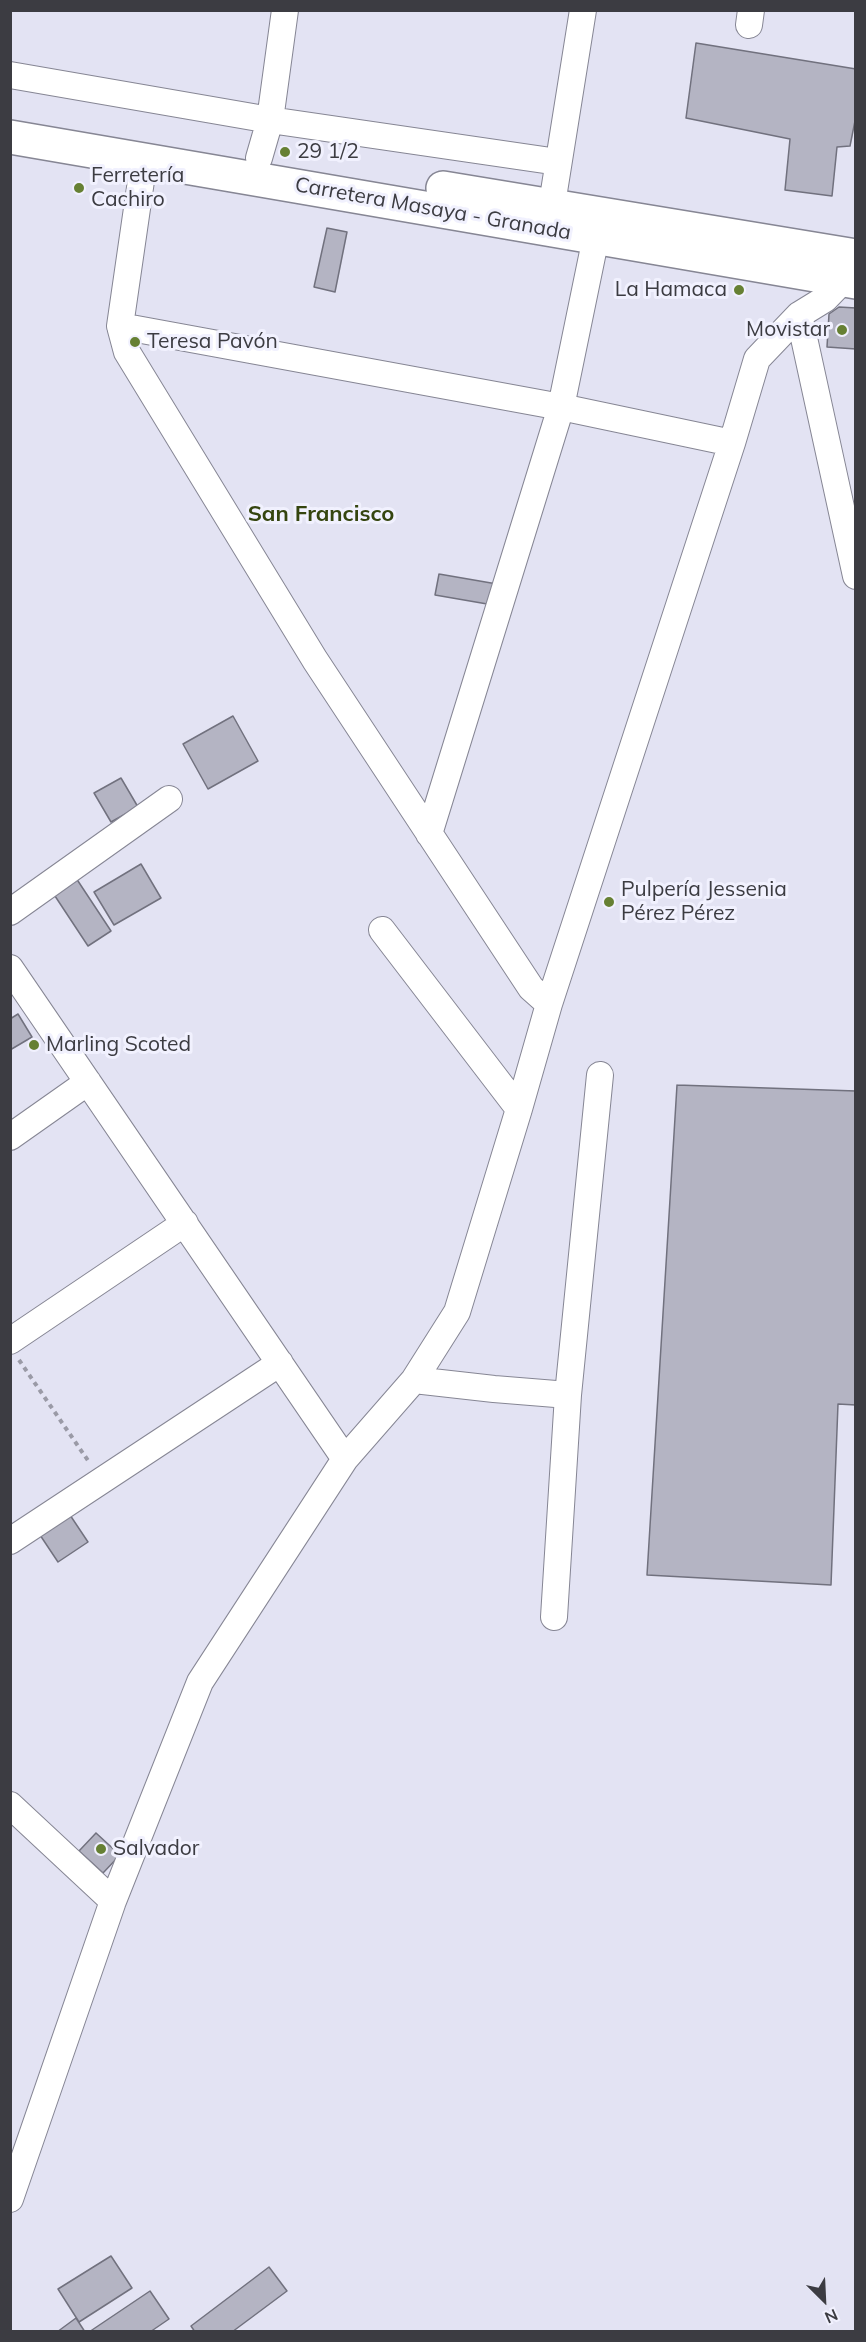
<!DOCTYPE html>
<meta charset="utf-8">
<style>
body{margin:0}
#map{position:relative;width:866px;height:2342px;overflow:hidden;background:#e3e3f3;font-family:Mulish,sans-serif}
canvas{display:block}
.frame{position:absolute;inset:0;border:12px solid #3c3c42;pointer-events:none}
.north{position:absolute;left:794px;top:2270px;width:60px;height:60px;-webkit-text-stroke:4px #f1f1fe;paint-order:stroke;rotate:156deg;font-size:16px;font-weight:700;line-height:24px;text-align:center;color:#3c3c42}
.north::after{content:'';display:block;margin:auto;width:21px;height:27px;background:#3c3c42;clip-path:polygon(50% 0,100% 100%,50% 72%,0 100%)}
</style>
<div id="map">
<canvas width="866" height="2342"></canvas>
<div class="frame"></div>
<div class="north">N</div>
</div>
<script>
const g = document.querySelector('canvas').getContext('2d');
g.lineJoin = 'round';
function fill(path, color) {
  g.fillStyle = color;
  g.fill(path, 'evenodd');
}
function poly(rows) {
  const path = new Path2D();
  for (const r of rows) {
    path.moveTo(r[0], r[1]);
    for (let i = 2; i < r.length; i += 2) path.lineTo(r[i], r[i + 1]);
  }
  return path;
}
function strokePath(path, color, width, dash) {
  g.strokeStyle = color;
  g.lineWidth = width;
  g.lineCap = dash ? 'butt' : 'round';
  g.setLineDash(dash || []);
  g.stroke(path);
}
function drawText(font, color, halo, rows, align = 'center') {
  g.font = font + ' Mulish,sans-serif';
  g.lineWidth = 6;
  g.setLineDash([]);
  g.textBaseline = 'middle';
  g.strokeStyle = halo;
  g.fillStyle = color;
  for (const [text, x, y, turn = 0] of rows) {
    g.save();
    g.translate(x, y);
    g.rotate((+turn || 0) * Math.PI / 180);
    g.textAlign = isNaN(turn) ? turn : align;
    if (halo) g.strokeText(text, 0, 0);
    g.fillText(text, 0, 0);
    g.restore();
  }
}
const building = poly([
 [696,43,856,69,856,116,850,146,837,147,832,196,785,190,790,139,686,118,696,43],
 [327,228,347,232,335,292,314,287,327,228],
 [839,307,856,308,856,349,827,347,829,314,839,307],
 [439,574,497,584,493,605,435,595,439,574],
 [233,716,258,761,208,789,183,744,233,716],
 [121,778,138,807,111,822,94,793,121,778],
 [141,864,161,898,114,925,94,892,141,864],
 [76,878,111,931,88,946,53,893,76,878],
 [18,1014,32,1037,10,1050,10,1019,18,1014],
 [677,1085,856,1091,856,1405,838,1404,831,1585,647,1575,677,1085],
 [68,1512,88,1542,58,1562,38,1532,68,1512],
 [96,1833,120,1855,103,1873,79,1851,96,1833],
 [111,2256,132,2288,79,2322,58,2289,111,2256],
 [269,2267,287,2291,232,2332,195,2332,191,2326,269,2267],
 [150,2291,169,2319,150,2332,89,2332,150,2291],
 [76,2318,85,2332,57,2332,76,2318]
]);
fill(building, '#b4b4c3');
strokePath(building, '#71717e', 1.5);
const minor = poly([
 [749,25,751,10],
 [10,75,270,120,558,162],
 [259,158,270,120,285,10],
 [144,160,120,326,127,352,315,660,531,988,549,1004],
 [552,204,583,10],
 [799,315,856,576],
 [120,326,561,407,732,443],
 [429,834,561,407,596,237],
 [10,912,169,799],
 [382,930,519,1109],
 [10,968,345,1459],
 [10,1137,88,1082],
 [10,1341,185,1223],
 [414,1380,494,1389,568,1395,600,1075],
 [10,1541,280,1363],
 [554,1617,568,1395],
 [10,1805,113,1901],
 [10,2199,113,1901,200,1682,345,1459,414,1380,457,1312,519,1109,549,1004,732,443,757,359,799,315,825,299,853,270]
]);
const highway = poly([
 [10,137,856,282],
 [443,188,856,256]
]);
strokePath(minor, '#868694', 28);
strokePath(highway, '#868694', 36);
strokePath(poly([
 [19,1360,89,1462]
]), '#9a9aa6', 4, [4.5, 4.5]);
strokePath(minor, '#fff', 26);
strokePath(highway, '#fff', 33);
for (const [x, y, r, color] of [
 [285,152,6,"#668033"],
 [79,188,6,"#668033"],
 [739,290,6,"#668033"],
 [842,330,6,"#668033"],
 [135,342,6,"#668033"],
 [609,902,6,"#668033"],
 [34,1045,6,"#668033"],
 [101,1849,6,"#668033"]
]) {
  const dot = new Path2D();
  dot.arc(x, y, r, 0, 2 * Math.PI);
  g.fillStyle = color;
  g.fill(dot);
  strokePath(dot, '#f1f1fe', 2);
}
drawText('21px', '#3c3c42', '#f1f1fe', [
 ["29 1/2",297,152],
 ["Ferretería",91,176],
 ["Cachiro",91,200],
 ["La Hamaca",727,290,"right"],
 ["Movistar",830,330,"right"],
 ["Teresa Pavón",147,342],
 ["Pulpería Jessenia",621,890],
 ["Pérez Pérez",621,914],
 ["Marling Scoted",46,1045],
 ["Salvador",113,1849]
], 'left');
drawText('21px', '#3c3c42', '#f1f1fe', [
 ["Carretera Masaya - Granada",433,209,10]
]);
drawText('bold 22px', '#35450f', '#f1f1fe', [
 ["San Francisco",321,514]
]);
</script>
